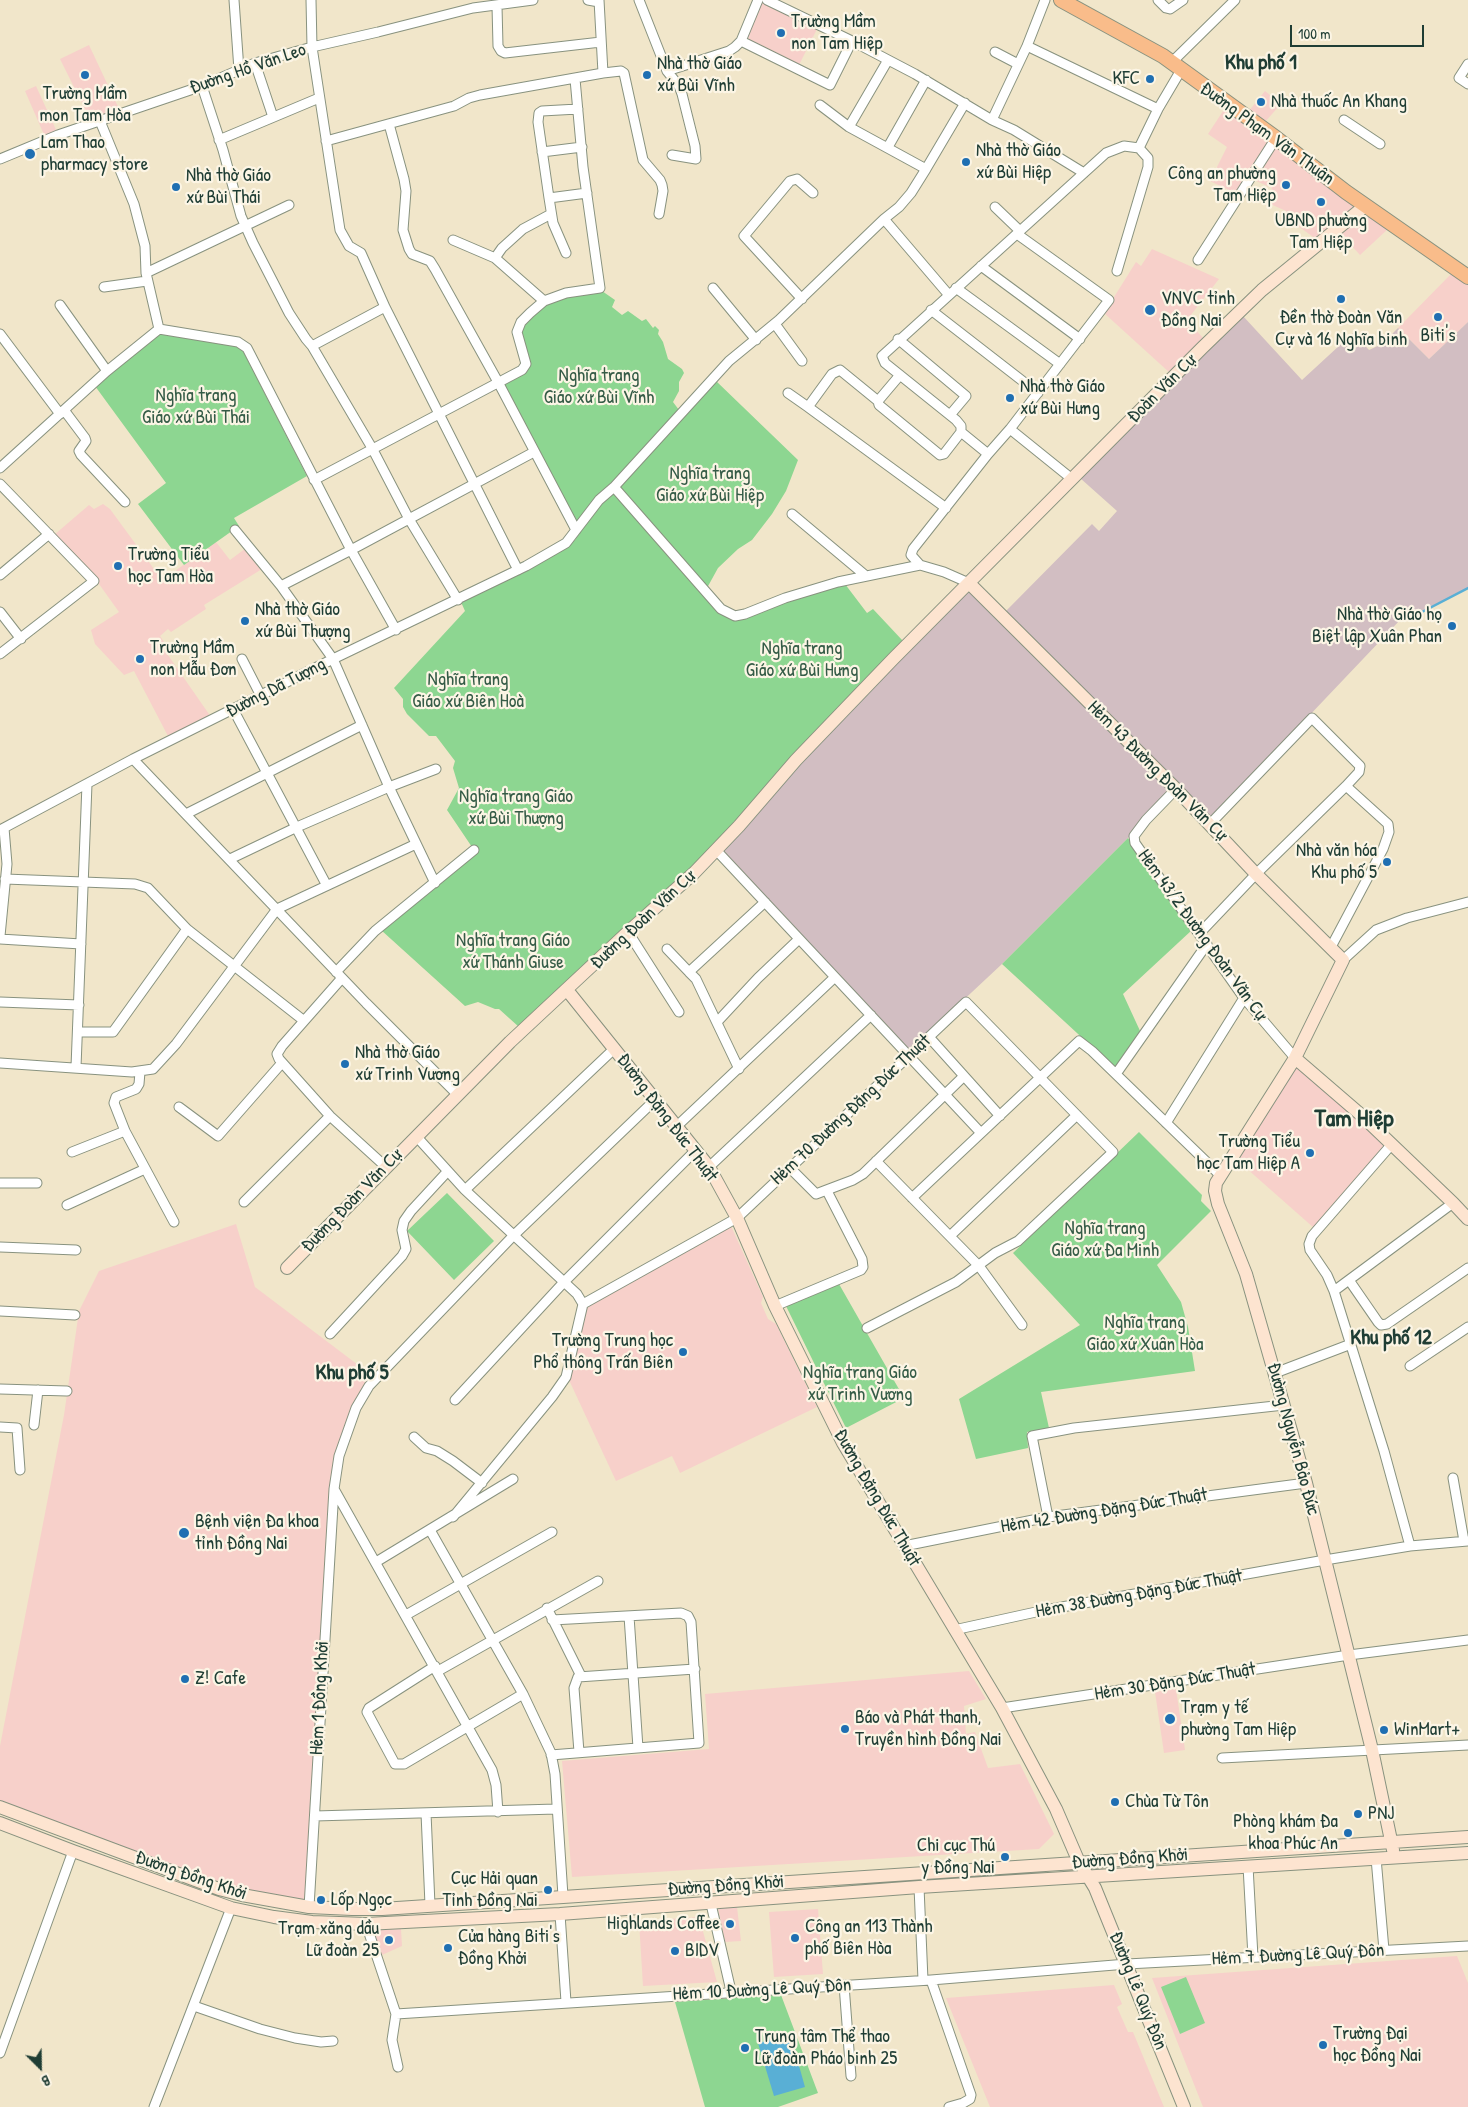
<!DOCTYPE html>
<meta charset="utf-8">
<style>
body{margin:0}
#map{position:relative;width:1468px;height:2107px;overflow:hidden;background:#f1e6ca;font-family:"Patrick Hand",sans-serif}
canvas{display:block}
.north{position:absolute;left:15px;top:2042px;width:50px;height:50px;-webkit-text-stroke:4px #fcf5e5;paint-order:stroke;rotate:157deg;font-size:14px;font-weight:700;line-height:20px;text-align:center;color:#1f3d34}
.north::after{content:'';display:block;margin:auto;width:18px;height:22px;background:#1f3d34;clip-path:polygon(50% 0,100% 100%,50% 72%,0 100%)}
.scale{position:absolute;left:1290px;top:25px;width:134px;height:22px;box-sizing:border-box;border:2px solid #1f3d34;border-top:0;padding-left:6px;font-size:15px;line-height:18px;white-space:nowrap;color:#1f3d34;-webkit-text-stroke:4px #fcf5e5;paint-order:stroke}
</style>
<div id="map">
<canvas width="1468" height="2107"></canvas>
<div class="north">B</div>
<div class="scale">100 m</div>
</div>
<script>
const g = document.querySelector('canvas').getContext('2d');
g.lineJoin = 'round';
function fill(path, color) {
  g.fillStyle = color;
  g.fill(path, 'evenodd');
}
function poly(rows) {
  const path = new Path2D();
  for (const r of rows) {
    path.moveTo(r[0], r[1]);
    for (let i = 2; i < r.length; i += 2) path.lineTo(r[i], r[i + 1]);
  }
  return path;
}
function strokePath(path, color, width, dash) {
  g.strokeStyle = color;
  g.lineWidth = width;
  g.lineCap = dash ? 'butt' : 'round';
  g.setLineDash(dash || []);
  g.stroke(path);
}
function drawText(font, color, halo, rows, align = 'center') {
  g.font = font + ' "Patrick Hand",sans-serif';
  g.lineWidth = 4.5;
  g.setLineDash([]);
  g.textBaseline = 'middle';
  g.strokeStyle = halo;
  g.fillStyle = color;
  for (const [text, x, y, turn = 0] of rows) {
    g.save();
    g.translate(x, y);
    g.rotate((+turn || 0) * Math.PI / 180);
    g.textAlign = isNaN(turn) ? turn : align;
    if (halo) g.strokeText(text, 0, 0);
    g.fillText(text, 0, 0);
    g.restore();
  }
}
fill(poly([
 [761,1,818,27,798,67,745,39],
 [89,45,120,111,91,121,60,59],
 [36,86,57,132,45,137,25,91],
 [1265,91,1281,104,1264,123,1248,112],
 [1225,108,1271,140,1237,194,1210,181,1227,147,1208,134],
 [1276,144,1357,206,1316,239,1284,216,1286,211,1266,202,1272,188,1254,180],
 [1365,212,1388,229,1360,255,1340,233],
 [1152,249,1219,279,1187,320,1204,339,1170,373,1104,313,1136,262,1141,266],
 [1452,273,1468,283,1468,322,1429,359,1398,328],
 [103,504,110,509,162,580,216,542,230,560,246,548,262,569,204,605,206,609,171,632,168,629,160,636,164,642,161,645,211,717,169,738,134,671,124,675,95,644,91,630,119,612,94,577,54,535,89,505,94,509],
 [1296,1066,1352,1114,1386,1146,1314,1228,1237,1160],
 [236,1224,255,1287,374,1377,360,1392,347,1422,325,1562,306,1900,240,1889,0,1802,0,1746,64,1415,79,1311,99,1271],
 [731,1226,763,1297,761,1303,768,1319,776,1324,817,1407,680,1473,672,1456,616,1481,569,1380,588,1304],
 [969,1671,986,1699,964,1706,966,1734,975,1732,988,1768,1020,1764,1054,1834,1039,1849,572,1877,562,1761,709,1749,705,1694],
 [1176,1689,1185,1750,1164,1753,1155,1692],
 [737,1907,741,1941,725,1942,718,1908],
 [818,1909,823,1974,774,1977,769,1912],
 [699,1917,717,1982,643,1986,639,1921],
 [401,1929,402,1946,382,1955,373,1930],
 [1457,1956,1468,1983,1468,2107,1203,2107,1152,1978],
 [1114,1985,1122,2004,1117,2007,1128,2032,1133,2032,1164,2107,990,2107,946,1998]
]), '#f7d0ca');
fill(poly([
 [1243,316,1302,380,1353,333,1369,350,1382,344,1398,328,1429,359,1468,322,1468,588,1422,612,1401,619,1211,819,1005,612,1092,524,1099,531,1117,511,1080,478],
 [969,591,1171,791,1128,838,1002,964,910,1050,722,851,811,751]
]), '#d2bec2');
fill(poly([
 [602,291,615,300,612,307,622,315,628,311,642,321,646,319,653,328,655,326,659,330,658,334,663,342,668,359,682,369,684,373,679,382,679,391,673,402,679,410,576,525,503,384,523,373,520,333,524,323,545,304,567,297],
 [161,332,241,347,307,476,234,518,239,526,184,565,138,504,166,483,95,386],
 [715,380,798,460,786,491,772,514,752,540,738,549,718,568,707,588,618,487],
 [613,492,727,616,845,584,867,613,873,609,903,641,691,869,519,1027,499,1009,495,1009,478,1002,465,1006,381,930,476,853,447,810,459,788,453,768,455,761,436,736,429,736,407,714,403,707,403,699,394,688,465,611,461,602,525,571,568,546,575,540,593,512],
 [1128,838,1192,930,1123,994,1141,1033,1115,1068,1002,964],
 [1139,1132,1202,1195,1201,1201,1211,1211,1157,1265,1181,1302,1188,1327,1195,1371,1041,1392,1049,1428,1027,1432,1028,1448,976,1459,959,1399,1080,1325,1013,1253],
 [447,1193,494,1241,454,1280,407,1231],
 [839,1284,904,1398,846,1428,786,1306],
 [1186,1977,1205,2023,1180,2034,1161,1987],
 [781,1995,818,2093,778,2107,705,2107,675,2002]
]), '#8dd691');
fill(poly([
 [790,2034,805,2087,774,2096,758,2043]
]), '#59afd5');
strokePath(poly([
 [1422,612,1468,588]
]), '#59afd5', 2.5);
const street = poly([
 [234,0,239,70],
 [311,0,312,47,340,230,349,246,361,253,385,307,518,570],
 [588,0,599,2],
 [599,0,603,73,621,71,624,73,643,160,660,180,662,185,663,191,659,214],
 [639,0,667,71,679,86,682,94,695,146,696,159,672,155],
 [767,0,852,41,915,74,992,120,1014,130,1084,173],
 [1158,0,1166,8,1170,9,1183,0],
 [497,6,498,46,501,51,505,53,601,42],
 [741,41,830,85,852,41],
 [1027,46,1158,109],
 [995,52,1018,64],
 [255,63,273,117],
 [1171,63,1235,0],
 [1468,64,1459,78,1468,84],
 [667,71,729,51,735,47,741,41,758,0],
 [202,86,223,150,241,216,253,243,289,313,306,339,312,346,372,448,409,519,458,600],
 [820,105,849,127,926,169],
 [578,109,542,111,539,113,538,122,549,198,587,193],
 [992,120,1027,46,1045,0],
 [1344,120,1380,144],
 [100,121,134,204,145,246,146,273,159,329],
 [389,124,404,179,406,191,403,230,409,249,412,254,430,261,435,269,498,382,576,530],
 [849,127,888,60],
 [219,140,319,98],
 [326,141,454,106,469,98,480,95,603,73],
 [888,147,926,80],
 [542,152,582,147],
 [0,159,58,135,202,86,255,63,312,47,378,32,473,8,533,0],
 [549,198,553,223,566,253],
 [995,207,1020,231],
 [884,219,948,294],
 [453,240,495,258],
 [1198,260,1276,138],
 [981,266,1080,339],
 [1117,271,1148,167,1148,158,1139,148,1158,109,1181,70],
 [146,273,289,205],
 [104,287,147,281],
 [713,288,756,340],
 [956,288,1060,364],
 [802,299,744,236,790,181,797,179,813,193],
 [544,301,495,258,502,248,523,229,551,214],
 [60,305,107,371],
 [931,310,1038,393],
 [775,324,802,361],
 [0,334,60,414],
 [898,339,966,396,950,415],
 [312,346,385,307],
 [900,375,878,401,879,405,940,455,944,454,961,432],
 [788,393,808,407],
 [878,401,840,370,832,374,808,407,946,508],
 [64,410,85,438,86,441,79,451,81,455,125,502],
 [1010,429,1072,479],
 [988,454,961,432,961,426,956,420,885,363,882,356,1106,153,1124,146,1139,148],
 [0,468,107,371,159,329,238,342,247,348,351,550,396,630],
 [314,480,522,370,526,364,517,332,521,322,530,313,544,301,566,293,600,288,583,167,575,79],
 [0,484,94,581,0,654],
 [614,487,729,361,779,320,884,219,899,207,911,193,926,169,965,103],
 [792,514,866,576],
 [235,530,281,586,333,659,389,787,435,883],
 [920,565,911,555,913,549,988,454,1010,429,1109,300,1017,234],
 [0,575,49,534],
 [281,586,351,550,534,452],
 [0,612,21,639],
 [242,659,261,696],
 [233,709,326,884],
 [133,759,366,1003,457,1094],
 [1176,789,1146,820,1134,836,1135,843,1244,998,1295,1058],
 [186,814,362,725],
 [0,830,133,759,333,659,526,566,566,543,599,500,614,487,721,609,735,616,745,614,785,598,838,582,920,565,944,572,969,583],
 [716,850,981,1133],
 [230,859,297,827,389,787,436,769],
 [5,879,135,884,148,888,187,929,303,1020],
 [628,932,679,1012],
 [1199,934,1256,874,1346,786,1359,772,1360,766,1312,718,1210,824],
 [0,936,7,864,4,828],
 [0,939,81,944],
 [1331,947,1383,849,1389,832,1388,824,1346,786],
 [667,949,689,972],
 [1343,960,1376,930,1407,918,1468,902],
 [336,972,375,931,474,850],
 [342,978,282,1046,277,1054,279,1059,330,1116,386,1167],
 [0,1002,79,1005],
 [718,1021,758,978,799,939],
 [78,1032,113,1032,187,929],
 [929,1037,1000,1116],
 [0,1063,132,1072,153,1069,176,1044,277,909,416,844],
 [76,1067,87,784],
 [739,1069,696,979,689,972,765,902],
 [140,1072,139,1084,136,1089,116,1097,114,1103,125,1131,174,1222],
 [1116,1074,1207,944],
 [179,1107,218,1136,281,1064],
 [1166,1123,1244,998],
 [677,1126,835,977],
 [416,1136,465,1190,577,1294,583,1304,566,1377,552,1397,453,1517],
 [72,1152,125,1131],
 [876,1161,979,1266,1022,1325],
 [709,1167,871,1015],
 [790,1168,816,1194,853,1180,863,1174,964,1076],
 [0,1183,37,1183],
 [465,1190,615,1048],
 [912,1198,1079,1041,1092,1051,1221,1176],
 [244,1202,330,1116],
 [67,1205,145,1169],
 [950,1236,1077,1115],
 [0,1247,76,1250],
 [1349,1280,1378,1322,1381,1325,1387,1324,1468,1268],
 [1334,1291,1327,1275,1310,1250,1309,1244,1312,1236,1392,1144],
 [583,1304,737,1218,966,1002,1113,1152,1018,1241,995,1253,956,1282,867,1328],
 [775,1306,861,1270,863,1267,862,1259,827,1191],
 [0,1311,75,1315],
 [330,1334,402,1256,406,1249,402,1230,404,1221,411,1211,447,1172],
 [1410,1366,1468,1327],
 [1275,1373,1351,1344],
 [0,1389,67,1391],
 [455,1400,564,1282,696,1150],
 [34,1425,38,1390],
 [0,1427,17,1428,20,1470],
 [414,1437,426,1448,437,1451,453,1461,482,1483],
 [1453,1478,1464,1541],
 [334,1489,492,1770,496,1785,498,1812],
 [1048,1517,1032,1436,1074,1428,1284,1405],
 [430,1530,523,1694,551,1753,555,1774,563,1896],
 [904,1546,1048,1517,1306,1483],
 [1410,1546,1384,1451,1334,1291,1453,1203],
 [376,1562,513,1479],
 [547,1608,581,1676],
 [406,1615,552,1532],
 [629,1616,638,1748],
 [954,1630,1045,1610,1325,1560,1410,1546,1468,1541],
 [435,1666,369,1708,367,1712,395,1764,404,1764,523,1694],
 [438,1671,598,1581],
 [1002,1708,1349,1655,1468,1640],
 [579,1752,574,1688,578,1677,695,1669],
 [551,1755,699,1743,691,1622,688,1616,681,1613,552,1620],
 [1222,1758,1468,1745],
 [426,1813,430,1905],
 [315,1816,556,1809],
 [1376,1858,1384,1950],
 [1248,1866,1253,1957],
 [919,1887,923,1980],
 [711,1904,731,1991],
 [309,1907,334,1489,339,1456,356,1408,369,1386,513,1236,656,1099],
 [560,1914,566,2002],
 [366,1924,396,2014,392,2040,398,2067],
 [931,1980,971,2095,970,2099,963,2103,949,2107],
 [844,1985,851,2076],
 [194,2006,260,2029,295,2038,321,2042,333,2041],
 [396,2014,931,1980,1127,1964,1468,1946],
 [0,2053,73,1851],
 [154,2107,231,1908]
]);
const secondary = poly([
 [969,583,1176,789,1256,874,1343,960,1295,1058,1216,1183,1215,1191,1218,1204,1246,1274,1306,1483,1372,1750,1393,1850],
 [567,990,709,1167,737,1218,775,1306,843,1443,1002,1708,1056,1809,1078,1860,1095,1888,1184,2107],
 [1295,1058,1360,1114,1453,1203,1468,1219],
 [287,1268,510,1042,628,932,694,873,739,826,796,760,893,659,1202,348,1262,290,1365,206],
 [0,1807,219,1889,242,1895,309,1907,352,1909,382,1909,1468,1837],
 [0,1823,73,1851,231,1908,274,1917,312,1922,366,1924,560,1914,919,1887,1468,1853]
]);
const primary = poly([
 [1061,0,1163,56,1276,138,1346,192,1468,277]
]);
strokePath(street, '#88927f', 11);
strokePath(secondary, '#88927f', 14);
strokePath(primary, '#88927f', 16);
strokePath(street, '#fff', 9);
strokePath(secondary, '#fde4d0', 12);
strokePath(primary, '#f9bc8a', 14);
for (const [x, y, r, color] of [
 [781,33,5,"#1f6fb2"],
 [85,75,5,"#1f6fb2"],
 [647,75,5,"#1f6fb2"],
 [1150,79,5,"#1f6fb2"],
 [1261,102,5,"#1f6fb2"],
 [30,154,6,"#1f6fb2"],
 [966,162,5,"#1f6fb2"],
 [1286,185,5,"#1f6fb2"],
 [176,187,5,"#1f6fb2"],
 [1321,202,5,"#1f6fb2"],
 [1341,299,5,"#1f6fb2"],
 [1150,310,6,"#1f6fb2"],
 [1438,317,5,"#1f6fb2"],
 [1010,398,5,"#1f6fb2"],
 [118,566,5,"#1f6fb2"],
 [245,621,5,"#1f6fb2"],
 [1452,626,5,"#1f6fb2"],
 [140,659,5,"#1f6fb2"],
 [1387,862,5,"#1f6fb2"],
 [345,1064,5,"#1f6fb2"],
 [1310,1153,5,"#1f6fb2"],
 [683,1352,5,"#1f6fb2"],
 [184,1533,6,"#1f6fb2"],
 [185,1679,5,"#1f6fb2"],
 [1170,1719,6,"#1f6fb2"],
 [845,1729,5,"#1f6fb2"],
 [1384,1730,5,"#1f6fb2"],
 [1115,1802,5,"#1f6fb2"],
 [1358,1814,5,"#1f6fb2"],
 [1348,1833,5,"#1f6fb2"],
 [1005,1857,5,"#1f6fb2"],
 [548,1890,5,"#1f6fb2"],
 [321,1900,5,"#1f6fb2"],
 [730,1924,5,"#1f6fb2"],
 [795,1938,5,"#1f6fb2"],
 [389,1940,5,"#1f6fb2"],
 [448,1948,5,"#1f6fb2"],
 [675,1951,5,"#1f6fb2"],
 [1323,2045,5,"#1f6fb2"],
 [745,2048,5,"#1f6fb2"]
]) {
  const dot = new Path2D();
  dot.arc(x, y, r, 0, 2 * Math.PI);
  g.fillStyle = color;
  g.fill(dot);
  strokePath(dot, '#fcf5e5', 2);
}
drawText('19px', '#1f3d34', '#fcf5e5', [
 ["Trường Mầm",791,22],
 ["non Tam Hiệp",791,44],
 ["Nhà thờ Giáo",657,64],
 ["xứ Bùi Vĩnh",657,86],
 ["KFC",1140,79,"right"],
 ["Trường Mầm",85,94,"center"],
 ["mon Tam Hòa",85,116,"center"],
 ["Nhà thuốc An Khang",1271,102],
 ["Lam Thao",41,143],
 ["pharmacy store",41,165],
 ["Nhà thờ Giáo",976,151],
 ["xứ Bùi Hiệp",976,173],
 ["Công an phường",1276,174,"right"],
 ["Tam Hiệp",1276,196,"right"],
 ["Nhà thờ Giáo",186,176],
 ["xứ Bùi Thái",186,198],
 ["UBND phường",1321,221,"center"],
 ["Tam Hiệp",1321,243,"center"],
 ["VNVC tỉnh",1161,299],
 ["Đồng Nai",1161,321],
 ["Đền thờ Đoàn Văn",1341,318,"center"],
 ["Cự và 16 Nghĩa binh",1341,340,"center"],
 ["Biti's",1438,336,"center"],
 ["Nhà thờ Giáo",1020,387],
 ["xứ Bùi Hưng",1020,409],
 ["Trường Tiểu",128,555],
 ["học Tam Hòa",128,577],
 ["Nhà thờ Giáo",255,610],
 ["xứ Bùi Thượng",255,632],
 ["Nhà thờ Giáo họ",1442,615,"right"],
 ["Biệt lập Xuân Phan",1442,637,"right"],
 ["Trường Mầm",150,648],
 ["non Mẫu Đơn",150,670],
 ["Nhà văn hóa",1377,851,"right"],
 ["Khu phố 5",1377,873,"right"],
 ["Nhà thờ Giáo",355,1053],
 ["xứ Trinh Vương",355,1075],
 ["Trường Tiểu",1300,1142,"right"],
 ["học Tam Hiệp A",1300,1164,"right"],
 ["Trường Trung học",673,1341,"right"],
 ["Phổ thông Trấn Biên",673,1363,"right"],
 ["Bệnh viện Đa khoa",195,1522],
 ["tỉnh Đồng Nai",195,1544],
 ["Z! Cafe",195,1679],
 ["Trạm y tế",1181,1708],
 ["phường Tam Hiệp",1181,1730],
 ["Báo và Phát thanh,",855,1718],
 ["Truyền hình Đồng Nai",855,1740],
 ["WinMart+",1394,1730],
 ["Chùa Từ Tôn",1125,1802],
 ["PNJ",1368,1814],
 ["Phòng khám Đa",1338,1822,"right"],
 ["khoa Phúc An",1338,1844,"right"],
 ["Chi cục Thú",995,1846,"right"],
 ["y Đồng Nai",995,1868,"right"],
 ["Cục Hải quan",538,1879,"right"],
 ["Tỉnh Đồng Nai",538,1901,"right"],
 ["Lốp Ngọc",331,1900],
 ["Highlands Coffee",720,1924,"right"],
 ["Công an 113 Thành",805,1927],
 ["phố Biên Hòa",805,1949],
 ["Trạm xăng dầu",379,1929,"right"],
 ["Lữ đoàn 25",379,1951,"right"],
 ["Cửa hàng Biti's",458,1937],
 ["Đồng Khởi",458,1959],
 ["BIDV",685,1951],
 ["Trường Đại",1333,2034],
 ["học Đồng Nai",1333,2056],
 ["Trung tâm Thể thao",755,2037],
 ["Lữ đoàn Pháo binh 25",755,2059]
], 'left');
drawText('19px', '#1f3d34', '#fcf5e5', [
 ["Đường Hồ Văn Leo",248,69,-19],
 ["Đường Phạm Văn Thuận",1267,134,36],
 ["Đoàn Văn Cự",1162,389,-45],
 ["Đường Dã Tượng",276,688,-27],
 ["Hẻm 43 Đường Đoàn Văn Cự",1157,771,45],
 ["Đường Đoàn Văn Cự",643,920,-43],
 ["Hẻm 43/2 Đường Đoàn Văn Cự",1202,935,54],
 ["Hẻm 70 Đường Đặng Đức Thuật",851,1110,-43],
 ["Đường Đặng Đức Thuật",667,1118,53],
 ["Đường Đoàn Văn Cự",352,1201,-46],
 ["Đường Nguyễn Bảo Đức",1293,1439,75],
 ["Đường Đặng Đức Thuật",877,1498,60],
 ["Hẻm 42 Đường Đặng Đức Thuật",1104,1511,-9],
 ["Hẻm 38 Đường Đặng Đức Thuật",1139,1594,-10],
 ["Hẻm 30 Đặng Đức Thuật",1175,1682,-9],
 ["Hẻm 1 Đồng Khởi",320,1698,-87],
 ["Đường Đồng Khởi",1130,1859,-4],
 ["Đường Đồng Khởi",191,1876,19],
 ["Đường Đồng Khởi",726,1886,-4],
 ["Hẻm 7 Đường Lê Quý Đôn",1298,1955,-3],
 ["Hẻm 10 Đường Lê Quý Đôn",762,1990,-3],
 ["Đường Lê Quý Đôn",1138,1991,68]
]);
drawText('19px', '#355c47', '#fcf5e5', [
 ["Nghĩa trang",599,376],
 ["Giáo xứ Bùi Vĩnh",599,398],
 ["Nghĩa trang",196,396],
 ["Giáo xứ Bùi Thái",196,418],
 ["Nghĩa trang",710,474],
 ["Giáo xứ Bùi Hiệp",710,496],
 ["Nghĩa trang",802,649],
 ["Giáo xứ Bùi Hưng",802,671],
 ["Nghĩa trang",468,680],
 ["Giáo xứ Biên Hoà",468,702],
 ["Nghĩa trang Giáo",516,797],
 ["xứ Bùi Thượng",516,819],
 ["Nghĩa trang Giáo",513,941],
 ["xứ Thánh Giuse",513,963],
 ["Nghĩa trang",1105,1229],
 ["Giáo xứ Đa Minh",1105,1251],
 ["Nghĩa trang",1145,1323],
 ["Giáo xứ Xuân Hòa",1145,1345],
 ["Nghĩa trang Giáo",860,1373],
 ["xứ Trinh Vương",860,1395]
]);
drawText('bold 21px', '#1f3d34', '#fcf5e5', [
 ["Khu phố 1",1261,63],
 ["Khu phố 12",1391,1338],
 ["Khu phố 5",352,1373]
]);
drawText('bold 24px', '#1f3d34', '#fcf5e5', [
 ["Tam Hiệp",1354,1120]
]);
</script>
